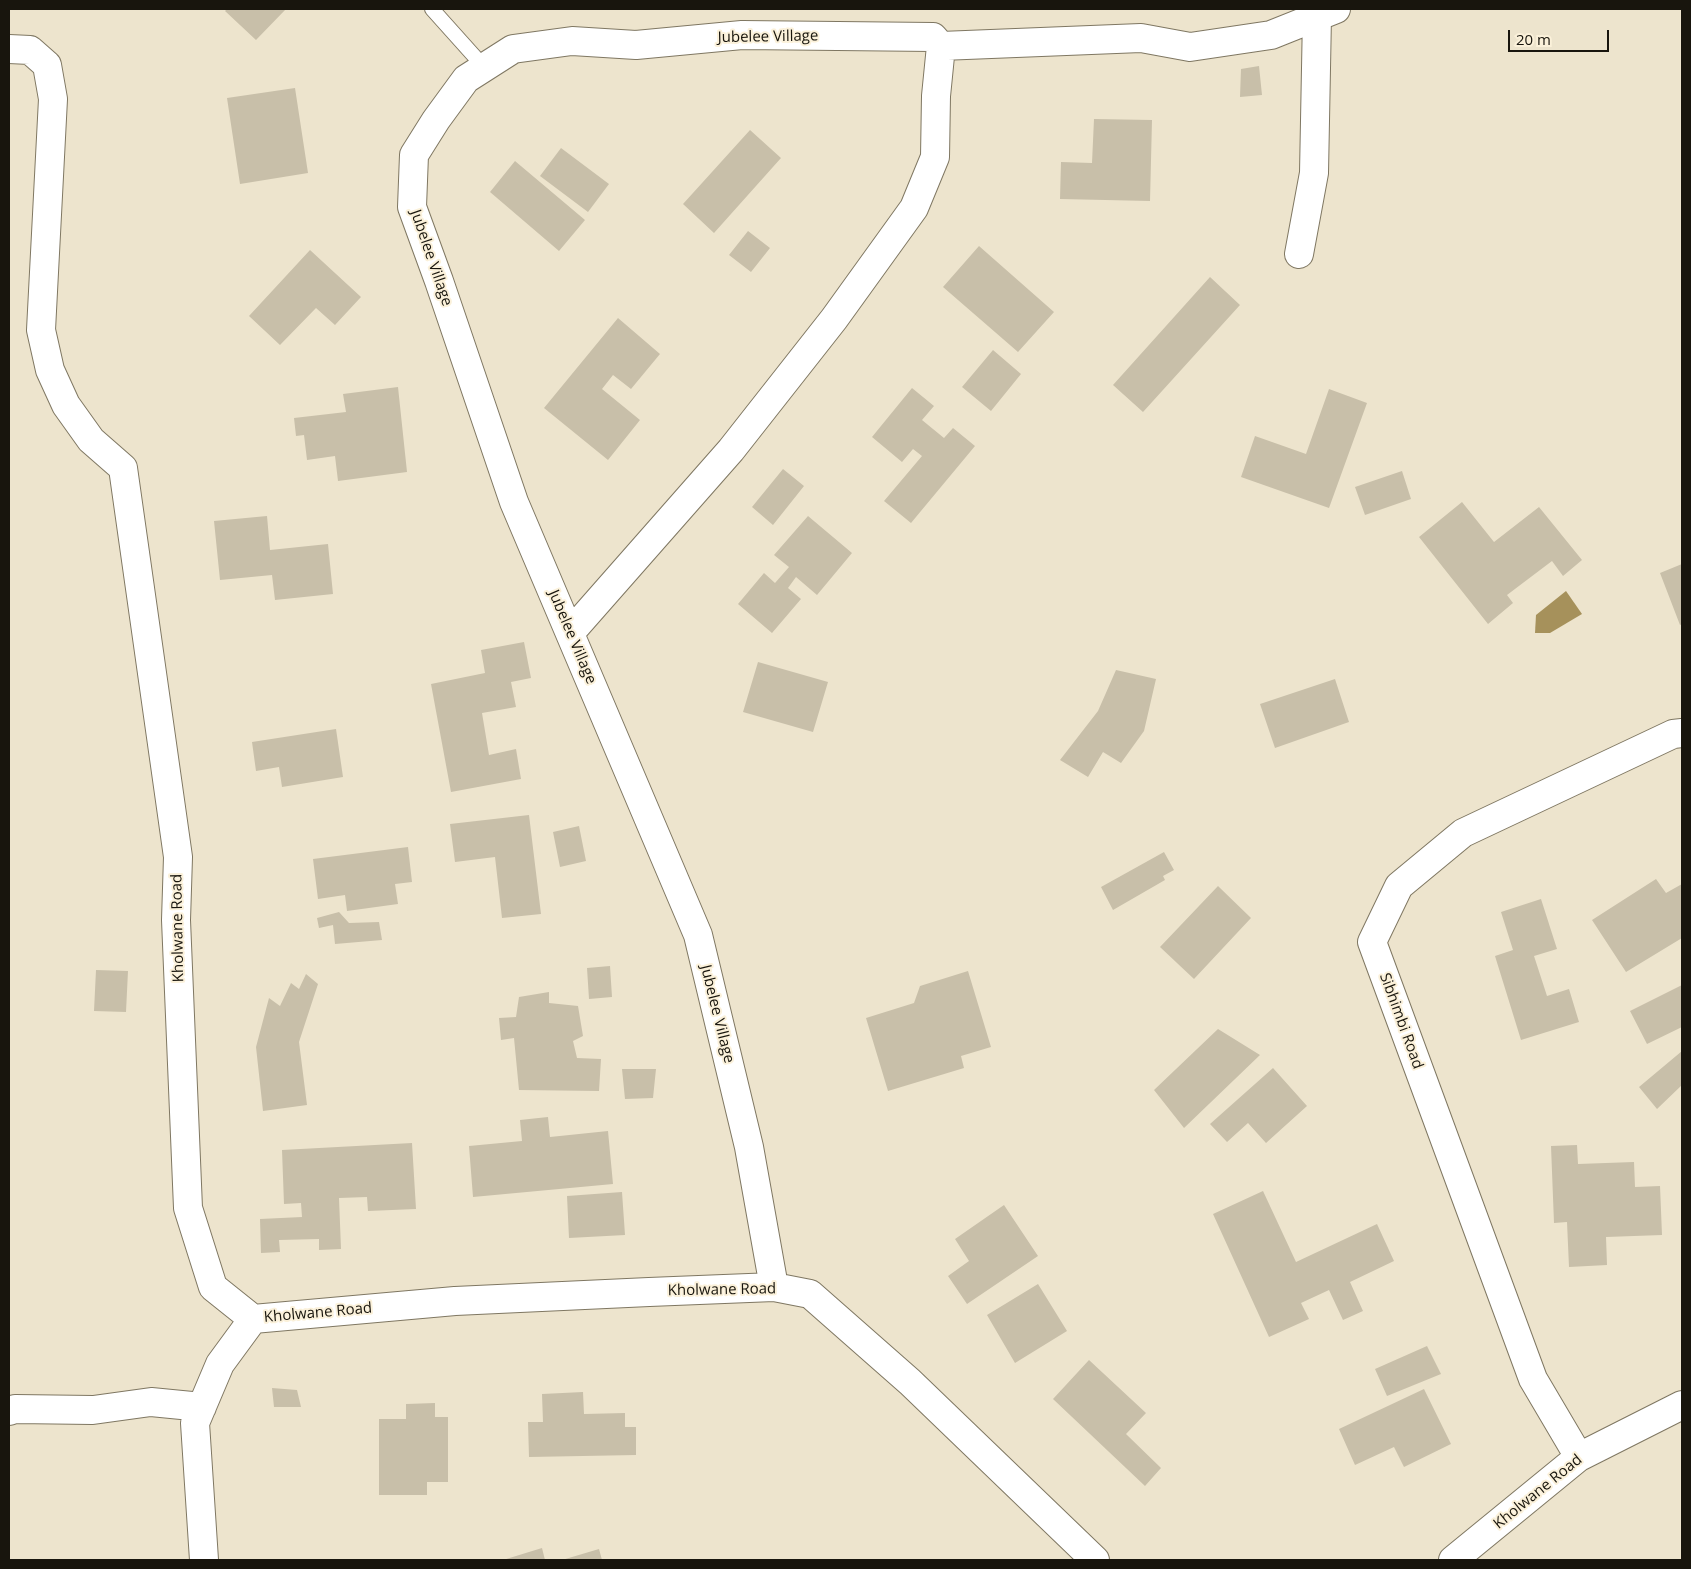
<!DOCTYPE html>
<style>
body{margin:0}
#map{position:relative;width:1691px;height:1569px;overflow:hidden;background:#ede4cd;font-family:"Open Sans",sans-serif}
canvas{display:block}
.frame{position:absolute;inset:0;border:10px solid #18150d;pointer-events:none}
.scale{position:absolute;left:1508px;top:30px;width:101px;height:22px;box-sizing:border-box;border:2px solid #18150d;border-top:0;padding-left:6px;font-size:15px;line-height:18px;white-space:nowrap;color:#18150d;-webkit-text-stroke:4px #fbf1da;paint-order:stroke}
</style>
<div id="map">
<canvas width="1691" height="1569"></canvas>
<div class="frame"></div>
<div class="scale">20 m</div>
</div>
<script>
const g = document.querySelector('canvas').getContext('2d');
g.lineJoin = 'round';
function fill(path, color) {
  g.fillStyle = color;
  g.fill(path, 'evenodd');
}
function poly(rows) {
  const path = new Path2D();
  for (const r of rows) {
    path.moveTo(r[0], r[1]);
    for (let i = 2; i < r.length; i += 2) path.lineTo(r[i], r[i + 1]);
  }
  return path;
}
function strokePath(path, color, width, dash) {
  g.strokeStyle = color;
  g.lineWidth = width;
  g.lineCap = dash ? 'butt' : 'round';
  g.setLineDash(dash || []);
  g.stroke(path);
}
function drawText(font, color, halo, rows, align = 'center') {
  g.font = font + ' "Open Sans",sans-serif';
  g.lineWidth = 4;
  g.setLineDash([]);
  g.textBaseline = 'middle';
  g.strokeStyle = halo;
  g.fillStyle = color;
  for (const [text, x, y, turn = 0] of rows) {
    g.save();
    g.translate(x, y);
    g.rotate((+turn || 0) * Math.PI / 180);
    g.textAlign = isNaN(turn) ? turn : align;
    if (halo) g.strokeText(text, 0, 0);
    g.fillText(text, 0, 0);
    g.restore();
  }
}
fill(poly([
 [1566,591,1582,614,1550,633,1535,633,1536,615]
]), '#a6915b');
fill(poly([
 [227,9,286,9,256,40,225,11],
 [1259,66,1262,95,1240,97,1241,69],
 [295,88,308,173,240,184,227,98],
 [1094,119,1152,120,1150,201,1060,199,1061,162,1092,163],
 [750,130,781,158,714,233,683,204],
 [561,148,609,184,588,212,540,176],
 [515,161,585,220,559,251,490,192],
 [748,231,770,248,751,272,729,255],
 [979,246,1054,312,1018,352,943,287],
 [310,250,361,297,335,325,316,308,280,345,249,316],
 [1210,277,1240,305,1143,412,1113,385],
 [618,318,660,354,631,389,613,375,602,389,640,420,608,460,544,408],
 [993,350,1021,374,991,411,962,387],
 [398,387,407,472,338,481,335,456,307,460,304,435,296,436,294,418,346,412,343,394],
 [912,388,934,406,922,420,944,438,953,428,975,446,911,523,884,501,922,456,913,449,902,462,872,437],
 [1329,389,1367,403,1329,508,1241,477,1255,436,1306,454],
 [783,469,804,486,773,525,752,507],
 [1402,471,1411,499,1365,515,1355,487],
 [1462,502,1494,542,1539,507,1582,560,1563,576,1552,561,1507,595,1513,603,1488,624,1419,537],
 [267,516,270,550,328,544,333,594,275,600,272,575,220,580,214,521],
 [808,516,852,553,817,595,796,577,788,588,801,599,772,633,738,604,764,573,775,583,789,567,774,555],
 [1682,564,1682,624,1680,625,1660,573],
 [524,642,531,678,511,682,516,707,482,713,489,755,516,749,521,779,451,792,431,684,485,673,481,650],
 [758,662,828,682,813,732,743,712],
 [1116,670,1156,679,1144,731,1121,763,1103,752,1088,777,1060,760,1098,711],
 [1335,679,1349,722,1275,748,1260,704],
 [336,729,343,777,282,787,279,767,256,771,252,742],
 [529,815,541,914,502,918,495,857,455,862,450,824],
 [579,826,586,861,560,867,553,832],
 [408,847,412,882,395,884,398,904,347,911,345,895,318,899,313,859],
 [1164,852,1174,870,1163,876,1165,880,1113,910,1101,887],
 [1656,879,1666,893,1682,884,1682,938,1626,972,1592,920],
 [1218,886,1251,918,1194,979,1160,947],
 [1541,899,1557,949,1534,956,1547,996,1569,989,1579,1022,1521,1040,1495,956,1513,950,1501,912],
 [339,912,349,923,379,922,382,940,335,944,333,925,319,928,317,918],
 [610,966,612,997,589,999,587,968],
 [96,970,128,971,126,1012,94,1011],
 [968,971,991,1047,961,1056,964,1068,888,1091,866,1018,914,1003,920,986],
 [306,974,318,984,299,1042,307,1105,263,1111,256,1047,269,998,280,1006,291,983,299,989],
 [1682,985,1682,1027,1647,1044,1630,1011],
 [549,992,549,1003,578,1006,583,1036,573,1041,577,1058,601,1059,599,1091,519,1090,514,1038,501,1040,499,1018,516,1017,519,997],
 [1218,1029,1260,1055,1184,1128,1154,1090],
 [1682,1051,1682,1085,1657,1109,1639,1087],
 [1273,1068,1307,1106,1266,1143,1248,1123,1227,1142,1210,1124],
 [622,1069,656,1069,653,1098,625,1099],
 [548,1117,550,1137,608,1131,613,1184,473,1197,469,1146,522,1141,520,1120],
 [412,1143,416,1209,368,1211,367,1197,339,1198,341,1249,319,1250,319,1239,279,1240,280,1252,261,1253,260,1219,302,1217,301,1203,284,1204,282,1150],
 [1577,1145,1578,1164,1634,1162,1635,1187,1660,1186,1662,1235,1606,1237,1607,1265,1569,1267,1567,1222,1554,1223,1551,1146],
 [1263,1191,1296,1262,1377,1224,1394,1261,1350,1282,1363,1311,1343,1320,1329,1290,1301,1303,1309,1319,1269,1337,1213,1214],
 [622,1192,625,1235,569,1238,567,1196],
 [1004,1205,1038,1256,967,1304,948,1276,969,1261,955,1239],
 [1038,1284,1067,1331,1015,1363,987,1315],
 [1427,1346,1441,1374,1387,1396,1375,1369],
 [1089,1360,1146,1413,1126,1434,1161,1468,1145,1486,1053,1399],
 [272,1388,297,1390,301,1407,274,1407],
 [1424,1389,1451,1444,1404,1467,1394,1447,1355,1465,1339,1429],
 [583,1392,584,1414,625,1413,625,1427,636,1427,636,1455,529,1457,528,1422,543,1422,542,1394],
 [435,1403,435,1417,448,1417,448,1482,427,1482,427,1495,379,1495,379,1419,406,1419,406,1404],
 [542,1548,545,1560,503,1560],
 [599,1549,602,1560,562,1560]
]), '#c8bfa9');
const service = poly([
 [432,9,484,67]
]);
const minor = poly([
 [9,49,30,50,47,65,53,99,41,330,50,370,66,405,91,440,123,468,178,857,176,920,188,1208,213,1287,253,1319,455,1301,649,1292,774,1287,810,1294,910,1382,1095,1560],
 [1299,254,1314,173,1317,16],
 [570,633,731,450,834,319,914,208,935,157,936,96,941,46],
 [774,1287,749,1147,698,935,514,502,439,281,412,207,414,155,436,120,466,79,513,49,572,41,636,45,742,35,933,37,941,46,1141,38,1190,47,1271,35,1336,9],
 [9,1411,15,1409,93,1410,151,1402,202,1407],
 [1579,1457,1533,1379,1372,942,1399,886,1463,833,1673,734,1682,733],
 [204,1560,195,1423,220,1364,253,1319],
 [1453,1560,1579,1457,1682,1405]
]);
strokePath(service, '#7f7762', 16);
strokePath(minor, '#7f7762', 30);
strokePath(service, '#fff', 14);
strokePath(minor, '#fff', 28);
drawText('15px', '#18150d', '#fbf1da', [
 ["Jubelee Village",768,37,-1],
 ["Jubelee Village",431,258,71],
 ["Jubelee Village",572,637,67],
 ["Kholwane Road",178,928,-91],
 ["Jubelee Village",717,1014,76],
 ["Sibhimbi Road",1401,1021,70],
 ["Kholwane Road",722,1290,-1],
 ["Kholwane Road",318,1313,-5],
 ["Kholwane Road",1538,1492,-39]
]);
</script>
